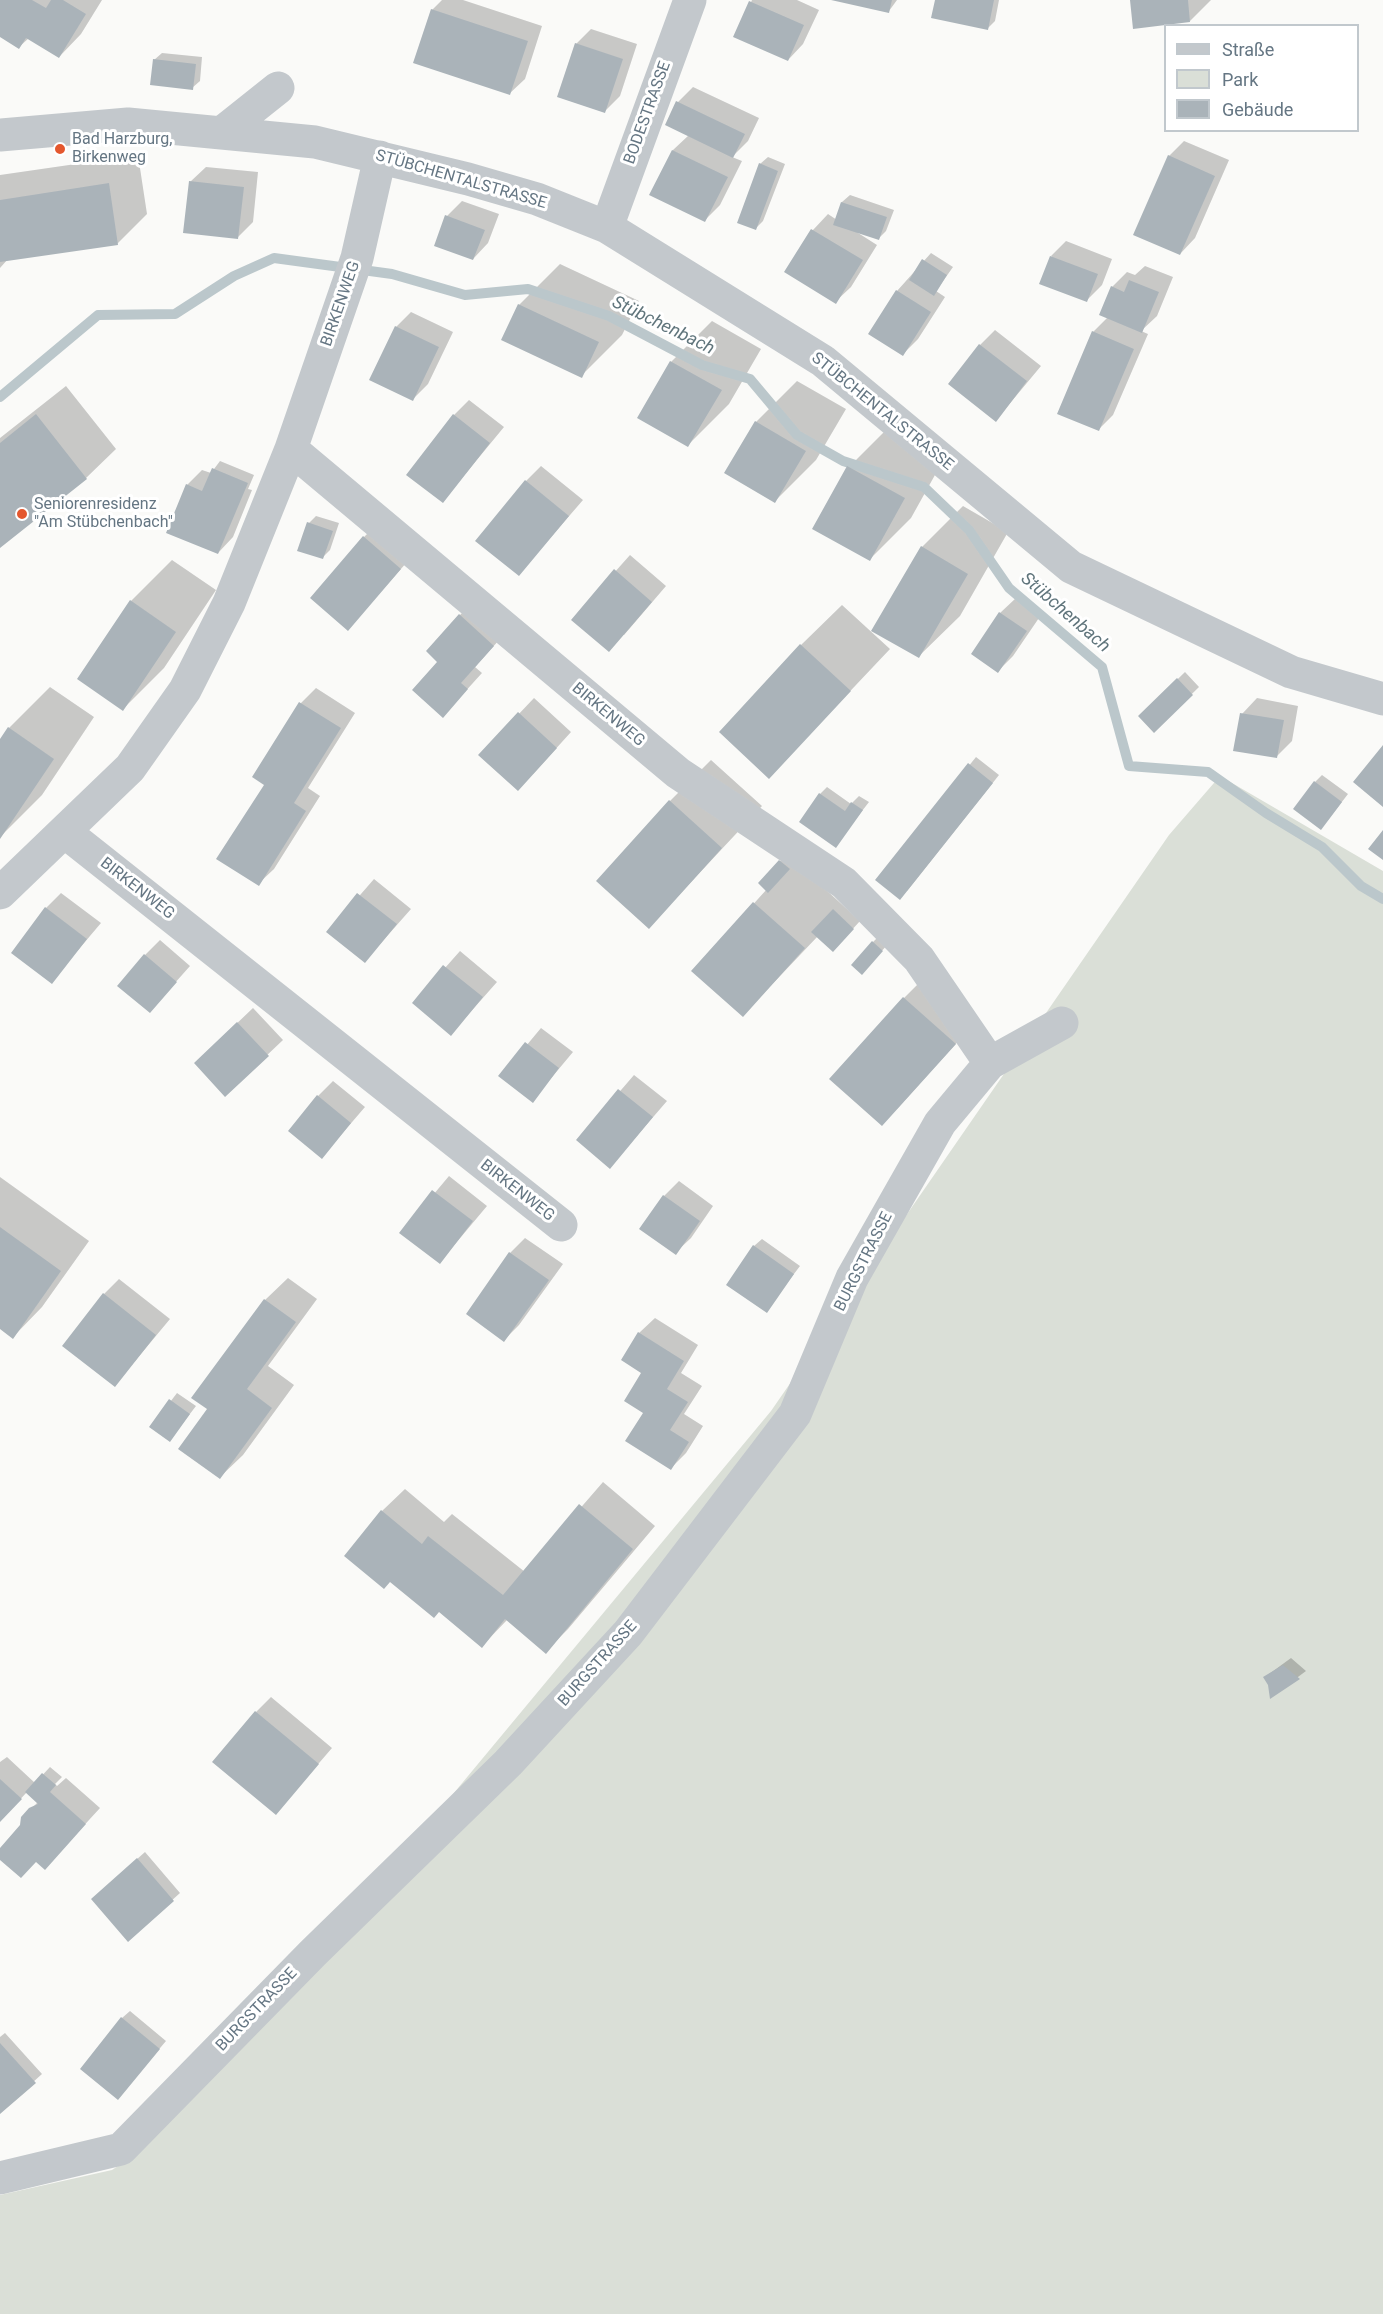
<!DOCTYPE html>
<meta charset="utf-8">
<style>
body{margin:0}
#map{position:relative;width:1383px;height:2314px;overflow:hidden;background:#fafaf8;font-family:Roboto,sans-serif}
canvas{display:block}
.legend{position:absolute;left:1164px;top:24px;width:195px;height:108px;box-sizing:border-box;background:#fff;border:2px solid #c1c8cd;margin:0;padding:8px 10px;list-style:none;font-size:18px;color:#657683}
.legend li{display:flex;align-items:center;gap:12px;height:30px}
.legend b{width:30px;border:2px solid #c1c8cd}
</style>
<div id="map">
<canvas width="1383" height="2314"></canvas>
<ul class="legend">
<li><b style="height:8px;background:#c3c8cc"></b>Straße</li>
<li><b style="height:16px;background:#dadfd7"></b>Park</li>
<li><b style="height:16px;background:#aab3b9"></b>Gebäude</li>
</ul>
</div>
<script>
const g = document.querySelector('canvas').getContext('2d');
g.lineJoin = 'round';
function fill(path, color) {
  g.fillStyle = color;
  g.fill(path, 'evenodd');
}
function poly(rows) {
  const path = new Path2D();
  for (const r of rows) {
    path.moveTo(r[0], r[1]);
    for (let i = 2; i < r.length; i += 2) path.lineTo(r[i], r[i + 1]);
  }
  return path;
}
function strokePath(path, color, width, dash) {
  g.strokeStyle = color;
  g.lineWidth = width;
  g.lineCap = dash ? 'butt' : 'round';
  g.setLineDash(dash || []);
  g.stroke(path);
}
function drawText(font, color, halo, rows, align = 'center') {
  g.font = font + ' Roboto,sans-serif';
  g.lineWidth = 6;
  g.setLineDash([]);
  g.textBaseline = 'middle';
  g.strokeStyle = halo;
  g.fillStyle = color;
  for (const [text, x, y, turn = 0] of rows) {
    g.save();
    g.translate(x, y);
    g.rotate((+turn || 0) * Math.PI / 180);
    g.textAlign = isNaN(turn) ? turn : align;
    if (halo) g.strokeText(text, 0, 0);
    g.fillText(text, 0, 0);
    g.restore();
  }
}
fill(poly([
 [1220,776,1383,871,1383,2314,0,2314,0,2195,112,2170,136,2154,243,2047,771,1411,1169,835]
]), '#dadfd7');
fill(poly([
 [0,0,102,0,81,34,59,57,29,38,19,47,0,36],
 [442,0,463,0,542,26,525,79,509,94,432,10],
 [752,0,797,0,819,10,803,44,788,60,735,37],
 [835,0,897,0,889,11],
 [937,0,999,0,995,21,987,29],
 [1132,0,1211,0,1190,21],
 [591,29,637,44,620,96,605,111,576,44],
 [162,53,202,57,200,81,192,88,154,60],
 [693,87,759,118,748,141,732,157,742,161,720,205,705,220,651,194,673,150,689,135,667,124,678,102],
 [1184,141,1229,160,1195,238,1180,254,1169,156],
 [138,155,147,214,117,244,8,259,0,268,0,175],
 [768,157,785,164,763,221,756,228,760,164],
 [206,167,258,172,253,222,238,237,190,182],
 [850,195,894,210,886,231,879,238,855,231,877,245,851,287,835,302,786,271,813,230,828,214,837,220,842,202],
 [462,201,499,214,488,243,473,259,447,216],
 [1066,241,1112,259,1102,285,1087,300,1051,256],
 [931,253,953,267,936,291,945,297,918,339,903,354,897,291],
 [560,264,639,301,622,335,581,376,519,305],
 [1145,266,1173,277,1157,316,1141,331,1148,334,1113,415,1098,430,1093,332,1108,317,1112,287,1127,272,1135,275],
 [411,312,453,332,428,384,413,399,396,327],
 [712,321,761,349,729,404,688,445,639,417,671,362],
 [995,330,1041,366,996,420,980,345],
 [797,381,846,409,816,460,775,501,756,422],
 [66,386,116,449,86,478,0,546,0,438],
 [469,400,504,427,443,501,454,415],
 [890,426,945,457,911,518,870,559,849,467],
 [220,461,254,475,248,489,252,490,233,537,218,553,187,485,202,470,211,473],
 [541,466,583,500,519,574,526,481],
 [963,506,1008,532,960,616,919,656,922,547],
 [316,516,339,523,330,550,322,558,309,523],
 [379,522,415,553,348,629,364,537],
 [630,555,666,586,624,635,573,619],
 [172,560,216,590,164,668,123,709,131,601],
 [1016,598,1041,615,1013,656,998,671,1000,613],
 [475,600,508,630,475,667,482,673,443,716,440,662,460,615],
 [842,605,890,649,769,777,801,645],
 [1185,672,1199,687,1154,731,1140,716],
 [50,687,94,717,42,795,1,836,0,742,9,728],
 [316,688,355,713,308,788,320,796,274,869,258,884,266,785,254,776,301,703],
 [534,698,571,732,533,774,480,755],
 [1257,698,1298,706,1292,741,1276,757,1242,714],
 [976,757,999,775,907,891,877,880],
 [711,760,762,806,649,927,670,801],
 [1322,775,1348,794,1328,820,1315,782],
 [827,787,851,804,859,796,869,802,835,846,820,794],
 [787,854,860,921,840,943,818,936,743,1015,693,971,767,889,760,883],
 [374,879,411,909,365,961,328,932],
 [61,893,101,923,51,982,46,908],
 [880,935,889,943,869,965,873,942],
 [160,940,190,966,150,1011,145,955],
 [460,951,497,982,451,1034,414,1003],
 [919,983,970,1028,897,1109,904,998],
 [253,1008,283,1040,225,1095,211,1048],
 [541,1028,573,1052,532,1101,501,1076],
 [634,1075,667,1101,610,1167,578,1140],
 [333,1081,365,1107,322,1157,318,1096],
 [449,1176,487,1206,440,1262,402,1232],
 [0,1177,89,1241,42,1307,13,1337,0,1328],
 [679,1181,713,1206,691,1238,675,1253,664,1196],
 [525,1238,563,1264,519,1325,504,1340,510,1253],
 [762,1239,800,1266,766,1311,754,1246],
 [288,1278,317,1299,268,1366,294,1385,243,1455,220,1477,209,1409,265,1300],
 [119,1279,170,1319,115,1385,104,1294],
 [655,1318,698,1345,681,1373,702,1386,684,1414,703,1426,686,1453,671,1468,645,1413,639,1333],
 [177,1393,196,1406,170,1440,151,1427],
 [603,1482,655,1526,568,1629,545,1652,507,1620,482,1646,439,1610,391,1580,382,1511,405,1489,444,1522,452,1514,525,1572],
 [1291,1658,1306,1671,1271,1697,1269,1684,1265,1677],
 [271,1697,332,1748,276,1813,256,1712],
 [7,1757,35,1783,50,1767,62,1777,55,1784,57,1786,66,1778,100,1808,45,1868,36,1861,0,1858,0,1851,22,1826,22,1818,38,1802,27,1792,0,1821,0,1762],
 [145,1852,180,1893,128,1940,100,1892],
 [130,2011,166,2041,118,2098,122,2018],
 [5,2033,42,2074,0,2112,0,2037]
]), '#0003');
strokePath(poly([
 [0,397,98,315,175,314,234,276,274,258,392,274,465,295,528,289,609,316,702,365,750,379,797,435,843,461,924,487,969,530,1009,588,1102,667,1129,766,1208,772,1266,813,1322,847,1361,886,1383,899]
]), '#bbc7cb', 10);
fill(poly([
 [0,0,32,0,46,8,51,0,63,0,86,14,59,58,26,38,19,49,0,37],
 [831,0,892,0,889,13],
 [935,0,994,0,988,30,931,18],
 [1130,0,1188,0,1190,22,1133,29],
 [749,1,804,25,788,61,733,37],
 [431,9,528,41,510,95,413,63],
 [575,43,623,59,605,113,557,97],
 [153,59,196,64,193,90,150,85],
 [676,101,745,134,733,158,665,125],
 [672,150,728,177,705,222,649,195],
 [1168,155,1215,176,1180,255,1133,235],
 [759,163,778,171,756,230,737,223],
 [189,181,244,187,238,239,183,233],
 [109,183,118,245,0,262,0,200],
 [841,202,887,217,879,240,833,225],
 [445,215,485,230,473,260,434,246],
 [811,229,863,260,836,304,784,272],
 [1050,256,1098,274,1087,302,1039,284],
 [922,259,947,275,934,296,909,280],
 [1129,280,1159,292,1142,333,1099,315,1111,286,1124,292],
 [896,290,931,312,903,356,868,334],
 [518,304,599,342,582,378,501,340],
 [395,326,439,347,413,401,369,380],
 [1092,331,1134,349,1099,431,1057,414],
 [979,344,1027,381,996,422,948,384],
 [670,361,722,390,688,447,637,418],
 [36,414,87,479,0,548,0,443],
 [453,414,490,443,443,503,406,475],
 [755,421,806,451,775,503,724,473],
 [847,466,905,498,870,561,812,529],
 [212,468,248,483,218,554,166,533,186,484,202,491],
 [525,480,569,516,519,576,475,541],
 [307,522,333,531,323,559,297,551],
 [363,536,401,569,348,631,310,598],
 [921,546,968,574,919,658,871,631],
 [614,569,652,602,609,652,571,620],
 [130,600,176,632,123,711,77,679],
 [999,612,1027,631,998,673,971,654],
 [459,614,494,646,461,683,468,689,443,718,412,690,437,662,426,651],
 [800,644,851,691,769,779,719,732],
 [1177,678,1193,695,1154,733,1138,716],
 [299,702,341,728,294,803,306,811,259,886,216,859,264,785,252,777],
 [518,712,557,748,518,791,478,755],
 [1240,713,1284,720,1277,758,1233,751],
 [8,727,54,759,0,839,0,739],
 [1383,745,1383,807,1353,782],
 [968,763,993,783,900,900,875,880],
 [1314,781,1342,802,1321,830,1293,809],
 [819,793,845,811,851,802,863,810,836,848,799,822],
 [669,800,722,848,649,929,596,881],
 [1383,830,1383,860,1368,849],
 [779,860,790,869,768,893,758,883],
 [357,893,397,924,365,963,326,932],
 [753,902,805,948,743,1017,691,971],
 [45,907,87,939,52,984,11,953],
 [833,909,854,929,833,952,811,932],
 [872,941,883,951,862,975,851,965],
 [144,954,177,982,150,1013,117,986],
 [443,965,483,997,451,1036,412,1003],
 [903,997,956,1044,882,1126,829,1079],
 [237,1022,269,1056,225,1097,194,1063],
 [525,1042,559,1068,533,1103,498,1076],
 [618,1089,653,1117,610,1169,576,1140],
 [317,1095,351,1123,322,1159,288,1131],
 [432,1190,473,1221,440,1264,399,1233],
 [663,1195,700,1221,676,1255,639,1229],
 [0,1227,61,1271,13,1339,0,1329],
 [753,1245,794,1274,767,1313,726,1285],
 [509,1252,549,1280,504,1342,466,1314],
 [103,1293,156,1335,115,1387,62,1346],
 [264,1299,296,1322,247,1389,272,1408,220,1479,178,1449,207,1409,191,1398],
 [638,1332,684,1361,667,1389,688,1402,670,1430,689,1442,671,1470,625,1441,643,1413,624,1401,641,1373,621,1360],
 [169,1399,190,1414,170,1442,149,1427],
 [579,1504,633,1549,546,1654,505,1619,482,1648,439,1612,434,1618,390,1582,384,1589,344,1556,381,1510,422,1544,428,1536,503,1595],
 [1283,1665,1300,1679,1270,1699,1268,1685,1263,1677],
 [255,1711,319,1764,276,1815,212,1762],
 [42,1773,56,1785,50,1792,86,1824,45,1870,36,1862,21,1878,0,1860,0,1848,20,1825,21,1817,29,1808,38,1804,25,1792],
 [0,1779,22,1799,0,1822],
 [137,1858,174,1901,128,1942,91,1899],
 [121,2017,160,2049,118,2100,80,2069],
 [0,2043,36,2083,0,2114]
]), '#aab3b9');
strokePath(poly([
 [224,131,278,88],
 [0,135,128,124,315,142,468,179,537,199,607,227,823,361,1071,567,1291,672,1383,699],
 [607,227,690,0],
 [291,449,678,773,844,883,919,959,990,1063],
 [65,832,561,1225],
 [0,893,130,768,185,690,229,603,291,449,357,258,380,157],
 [0,2178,121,2149,313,1953,508,1763,628,1633,795,1414,852,1278,940,1123,990,1063,1062,1023]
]), '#c3c8cc', 33);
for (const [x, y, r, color] of [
 [60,149,6,"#e4572e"],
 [22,514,6,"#e4572e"]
]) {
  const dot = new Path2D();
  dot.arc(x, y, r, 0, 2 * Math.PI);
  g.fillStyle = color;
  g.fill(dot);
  strokePath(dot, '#fff', 2);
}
drawText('16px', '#657683', '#fff', [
 ["BODESTRASSE",648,113,-70],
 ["STÜBCHENTALSTRASSE",461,180,16],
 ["BIRKENWEG",341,304,-71],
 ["STÜBCHENTALSTRASSE",882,412,39],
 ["BIRKENWEG",608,715,40],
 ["BIRKENWEG",137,889,38],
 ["BIRKENWEG",517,1191,38],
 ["BURGSTRASSE",864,1262,-63],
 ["BURGSTRASSE",598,1664,-48],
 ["BURGSTRASSE",257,2010,-46]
]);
drawText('16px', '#657683', '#fff', [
 ["Bad Harzburg,",72,140],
 ["Birkenweg",72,158],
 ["Seniorenresidenz",34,505],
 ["\"Am Stübchenbach\"",34,523]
], 'left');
drawText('italic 18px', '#60757c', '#fff', [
 ["Stübchenbach",663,326,26],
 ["Stübchenbach",1065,613,41]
]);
</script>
